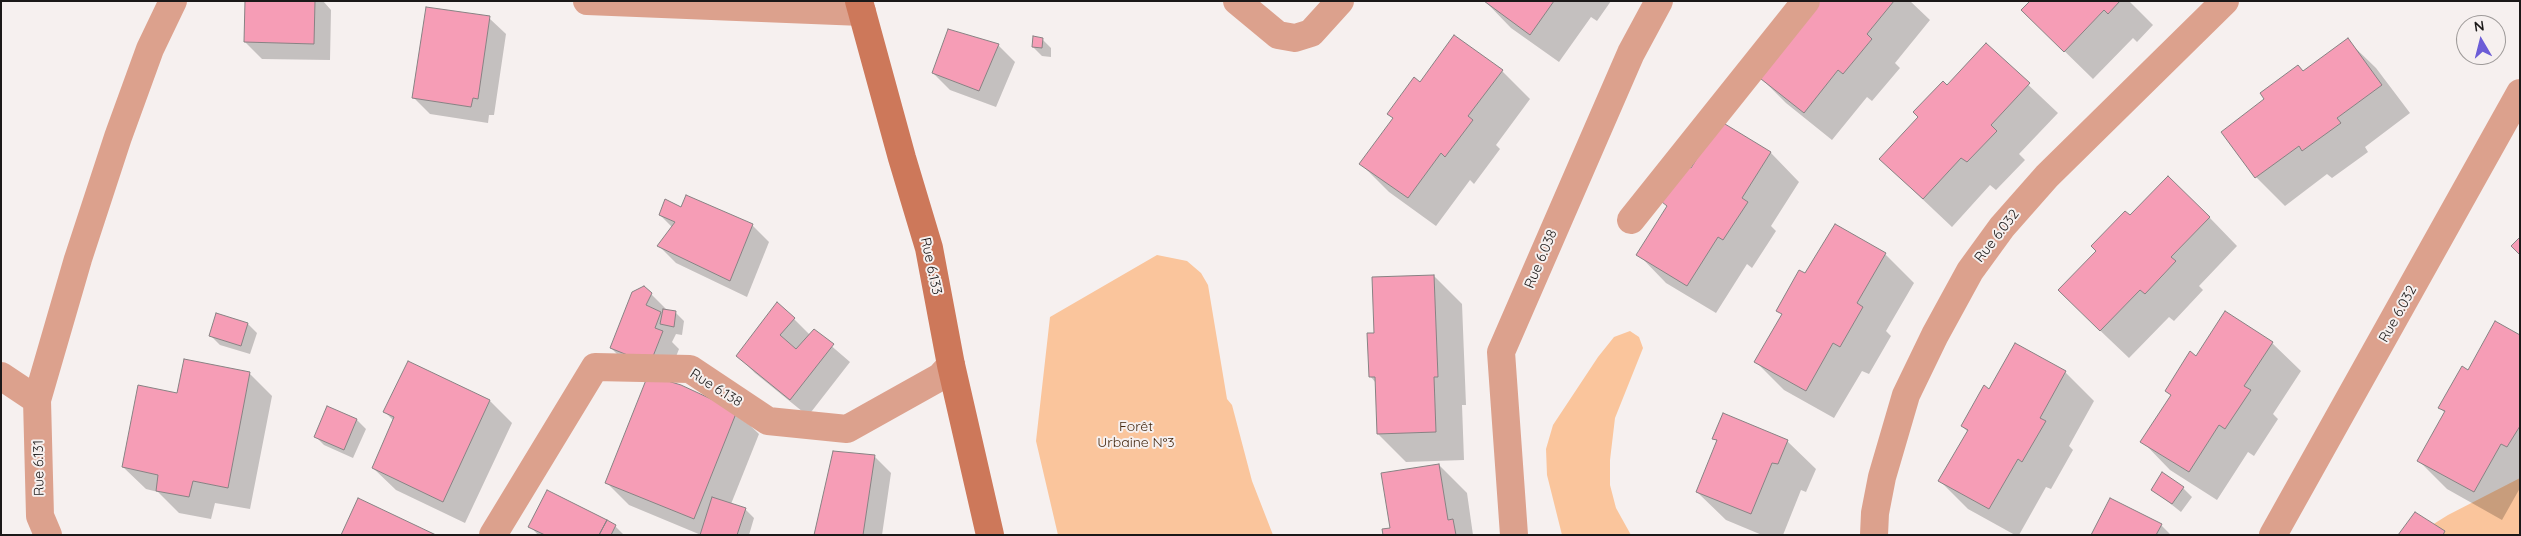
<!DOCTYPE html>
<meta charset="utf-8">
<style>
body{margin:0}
#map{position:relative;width:2521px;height:536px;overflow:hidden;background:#f6f0ef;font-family:Quicksand,sans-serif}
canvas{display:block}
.frame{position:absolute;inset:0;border:2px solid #1b1919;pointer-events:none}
.north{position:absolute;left:2456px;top:15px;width:50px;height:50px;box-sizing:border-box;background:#f6f0ef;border:1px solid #9e9a99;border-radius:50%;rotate:352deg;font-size:14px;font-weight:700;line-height:20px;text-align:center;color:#1b1919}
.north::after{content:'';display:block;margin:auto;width:18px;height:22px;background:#6c5dd7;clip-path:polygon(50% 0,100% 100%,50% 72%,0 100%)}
</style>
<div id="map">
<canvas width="2521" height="536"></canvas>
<div class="frame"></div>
<div class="north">N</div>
</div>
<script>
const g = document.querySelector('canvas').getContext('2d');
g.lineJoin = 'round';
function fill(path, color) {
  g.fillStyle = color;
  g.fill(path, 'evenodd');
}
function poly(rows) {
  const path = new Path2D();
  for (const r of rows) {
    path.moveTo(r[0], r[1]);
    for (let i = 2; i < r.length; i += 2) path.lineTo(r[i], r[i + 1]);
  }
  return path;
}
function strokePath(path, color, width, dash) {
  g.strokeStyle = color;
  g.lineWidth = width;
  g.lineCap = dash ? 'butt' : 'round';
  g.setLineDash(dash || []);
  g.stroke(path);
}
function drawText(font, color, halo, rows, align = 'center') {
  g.font = font + ' Quicksand,sans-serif';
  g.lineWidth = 4;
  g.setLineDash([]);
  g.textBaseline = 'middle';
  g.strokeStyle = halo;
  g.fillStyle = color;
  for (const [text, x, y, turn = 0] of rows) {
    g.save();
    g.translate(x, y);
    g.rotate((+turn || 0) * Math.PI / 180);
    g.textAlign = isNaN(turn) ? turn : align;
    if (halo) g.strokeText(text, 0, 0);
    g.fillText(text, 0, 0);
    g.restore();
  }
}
fill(poly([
 [1157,255,1187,261,1201,273,1208,285,1227,399,1232,405,1252,481,1273,535,1058,535,1036,441,1050,317],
 [1630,331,1639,337,1643,348,1615,418,1610,460,1610,485,1616,508,1631,535,1562,535,1547,475,1546,449,1553,425,1598,357,1614,337],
 [2520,478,2520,535,2416,535,2448,515]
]), '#fac59c');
fill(poly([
 [246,1,323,1,331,10,330,60,262,59,245,42],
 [1485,1,1611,1,1597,21,1591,17,1559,62,1511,28],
 [1811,1,1910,1,1930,20,1895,63,1900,68,1872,101,1867,97,1832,140,1786,103,1758,75],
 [2032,1,2129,1,2153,25,2137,42,2133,38,2093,79,2051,38],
 [489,18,506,34,494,115,489,115,488,123,430,114,414,98],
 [1042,39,1051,48,1051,57,1042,56,1033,47],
 [2347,40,2376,68,2410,113,2365,147,2368,152,2332,178,2327,174,2285,206,2256,177,2222,132,2266,100,2298,66,2304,72],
 [998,45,1015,62,996,107,950,90,933,73],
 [1986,45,2058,113,2019,154,2025,160,1996,190,1990,185,1952,227,1880,159],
 [1502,71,1530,99,1496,145,1500,149,1474,184,1470,180,1436,226,1389,192,1361,164,1394,119,1389,114,1420,83],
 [1721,122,1771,153,1799,182,1771,226,1776,231,1752,268,1747,264,1716,313,1666,283,1638,254],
 [682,208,752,225,769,242,747,297,676,263,659,246,672,227,660,215],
 [2130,217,2209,217,2237,246,2199,286,2203,290,2174,321,2169,317,2129,358,2088,319],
 [1835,225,1885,254,1914,283,1886,331,1891,336,1869,374,1862,371,1834,418,1784,390,1756,362,1783,315,1778,310,1806,275],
 [1434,276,1462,304,1466,405,1462,405,1464,460,1406,462,1378,434,1376,383,1370,376,1375,334],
 [651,294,668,311,675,312,684,321,682,335,676,334,672,342,679,349,666,382,736,412,759,434,731,504,745,509,754,518,749,535,701,535,629,505,607,483,649,377,628,365,611,348],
 [217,315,248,324,257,333,250,354,220,345,211,336],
 [794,319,810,335,814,331,850,362,808,416,755,373,738,356],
 [2520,336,2520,488,2502,520,2447,489,2419,461,2445,413,2440,408,2468,372],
 [2272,343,2301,371,2273,414,2278,419,2254,456,2248,452,2217,500,2170,470,2142,441,2172,396,2166,390,2196,357],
 [2016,345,2065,372,2094,401,2069,446,2073,450,2051,489,2046,487,2019,535,2015,535,1968,509,1940,481,1968,432,1962,426,1990,391],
 [409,362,490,401,512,423,465,523,396,490,373,468,394,421,385,412],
 [250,374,272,396,250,509,215,503,211,519,179,513,158,492,146,489,123,467,178,395],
 [328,408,357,420,366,429,353,458,324,445,315,436],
 [1714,438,1787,441,1816,469,1806,492,1801,490,1783,535,1762,535,1726,520,1697,492,1718,442],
 [874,456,891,473,882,535,816,535],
 [1439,465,1467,493,1473,535,1384,535,1391,529],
 [2183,488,2192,497,2181,512,2152,489],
 [2161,525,2171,535,2092,535],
 [530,526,615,526,624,535,538,535]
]), '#0003');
const building = poly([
 [245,1,315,1,314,44,244,42,245,1],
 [1484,1,1554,1,1530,35,1484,1],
 [1809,1,1894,1,1867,34,1872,39,1843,74,1838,70,1804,113,1756,75,1809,1],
 [2030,1,2120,1,2108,14,2104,10,2064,52,2021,10,2030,1],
 [426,7,490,16,478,99,473,98,471,107,412,98,426,7],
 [948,29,999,44,979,91,932,73,948,29],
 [1454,35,1503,70,1468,116,1473,120,1445,157,1441,153,1408,198,1359,164,1393,118,1387,114,1414,77,1420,82,1454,35],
 [1033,36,1043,38,1042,48,1032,47,1033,36],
 [2348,38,2382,85,2337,118,2341,123,2302,151,2299,146,2255,178,2221,132,2264,99,2260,93,2298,65,2303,71,2348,38],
 [1986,43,2030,83,1991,125,1997,131,1967,162,1961,158,1923,199,1879,159,1918,117,1913,112,1943,81,1947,85,1986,43],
 [1720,121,1771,152,1742,198,1748,202,1723,240,1718,237,1687,286,1636,255,1667,206,1662,202,1685,164,1691,168,1720,121],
 [2168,176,2210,217,2171,257,2176,261,2145,294,2140,290,2100,331,2058,290,2096,251,2091,246,2125,211,2130,215,2168,176],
 [686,195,753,224,730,281,657,246,675,222,659,215,665,199,681,207,686,195],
 [1835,224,1886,253,1857,303,1863,307,1840,347,1833,343,1806,391,1754,362,1782,314,1776,311,1799,270,1805,273,1835,224],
 [2520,237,2520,255,2511,246,2520,237],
 [1434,275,1438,377,1434,377,1436,432,1377,434,1375,377,1369,377,1367,333,1374,333,1372,277,1434,275],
 [644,286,652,293,646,305,661,312,655,328,663,331,650,364,610,348,632,292,644,286],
 [777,302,795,318,780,335,796,349,814,329,834,344,790,400,736,356,777,302],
 [663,309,676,311,674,327,660,324,663,309],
 [2225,311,2273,342,2244,386,2251,390,2225,429,2219,425,2189,472,2140,442,2171,395,2165,391,2190,351,2196,356,2225,311],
 [216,313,248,323,241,346,209,336,216,313],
 [2495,321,2520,335,2520,426,2507,447,2501,444,2474,492,2417,461,2445,411,2438,408,2462,366,2468,370,2495,321],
 [2015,343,2066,371,2040,418,2046,421,2022,462,2018,459,1989,509,1938,481,1968,430,1961,426,1984,385,1989,389,2015,343],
 [184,359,250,372,228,488,193,481,189,497,156,491,158,475,122,467,138,385,177,393,184,359],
 [408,361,490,400,443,502,372,468,394,417,383,412,408,361],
 [648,375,681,385,737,411,694,519,605,483,648,375],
 [327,406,357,419,344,450,314,437,327,406],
 [1723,413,1788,440,1778,464,1772,463,1751,514,1696,492,1717,440,1712,439,1723,413],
 [833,451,875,455,863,535,814,535,833,451],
 [1439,464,1448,520,1453,519,1456,535,1383,535,1382,529,1390,528,1381,473,1439,464],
 [2162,472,2184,487,2172,504,2151,490,2162,472],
 [547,490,607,520,599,535,545,535,528,527,547,490],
 [712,497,746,508,737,535,700,535,712,497],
 [358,498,436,535,341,535,358,498],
 [2110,498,2162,524,2156,535,2091,535,2110,498],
 [2415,512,2445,531,2443,535,2398,535,2415,512],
 [607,520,616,525,611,535,599,535,607,520]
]);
fill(building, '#f69db6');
strokePath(building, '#878283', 1);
strokePath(poly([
 [587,1,862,12],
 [1237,1,1278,35,1295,38,1311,33,1340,1],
 [1631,220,1806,1],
 [1,376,37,400],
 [48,535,40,516,37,400,78,259,118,137,150,49,173,1],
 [493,535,595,367,690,369,768,421,847,429,940,377,951,365],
 [1514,535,1501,352,1631,53,1659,1],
 [1874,535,1875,513,1882,477,1906,395,1935,335,1970,271,2002,227,2047,176,2225,1],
 [2273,535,2520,93]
]), '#dca18d', 28);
strokePath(poly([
 [859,1,902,158,929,248,951,365,990,535]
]), '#cd785a', 28);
drawText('14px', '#1b1919', '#f6f0ef', [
 ["Rue 6.032",1997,236,-52],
 ["Rue 6.038",1541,259,-67],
 ["Rue 6.133",931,266,78],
 ["Rue 6.032",2398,314,-61],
 ["Rue 6.138",716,388,32],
 ["Rue 6.131",39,468,-91]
]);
drawText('14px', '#43270f', '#f6f0ef', [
 ["Forêt",1136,427],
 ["Urbaine N°3",1136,443]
]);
</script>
